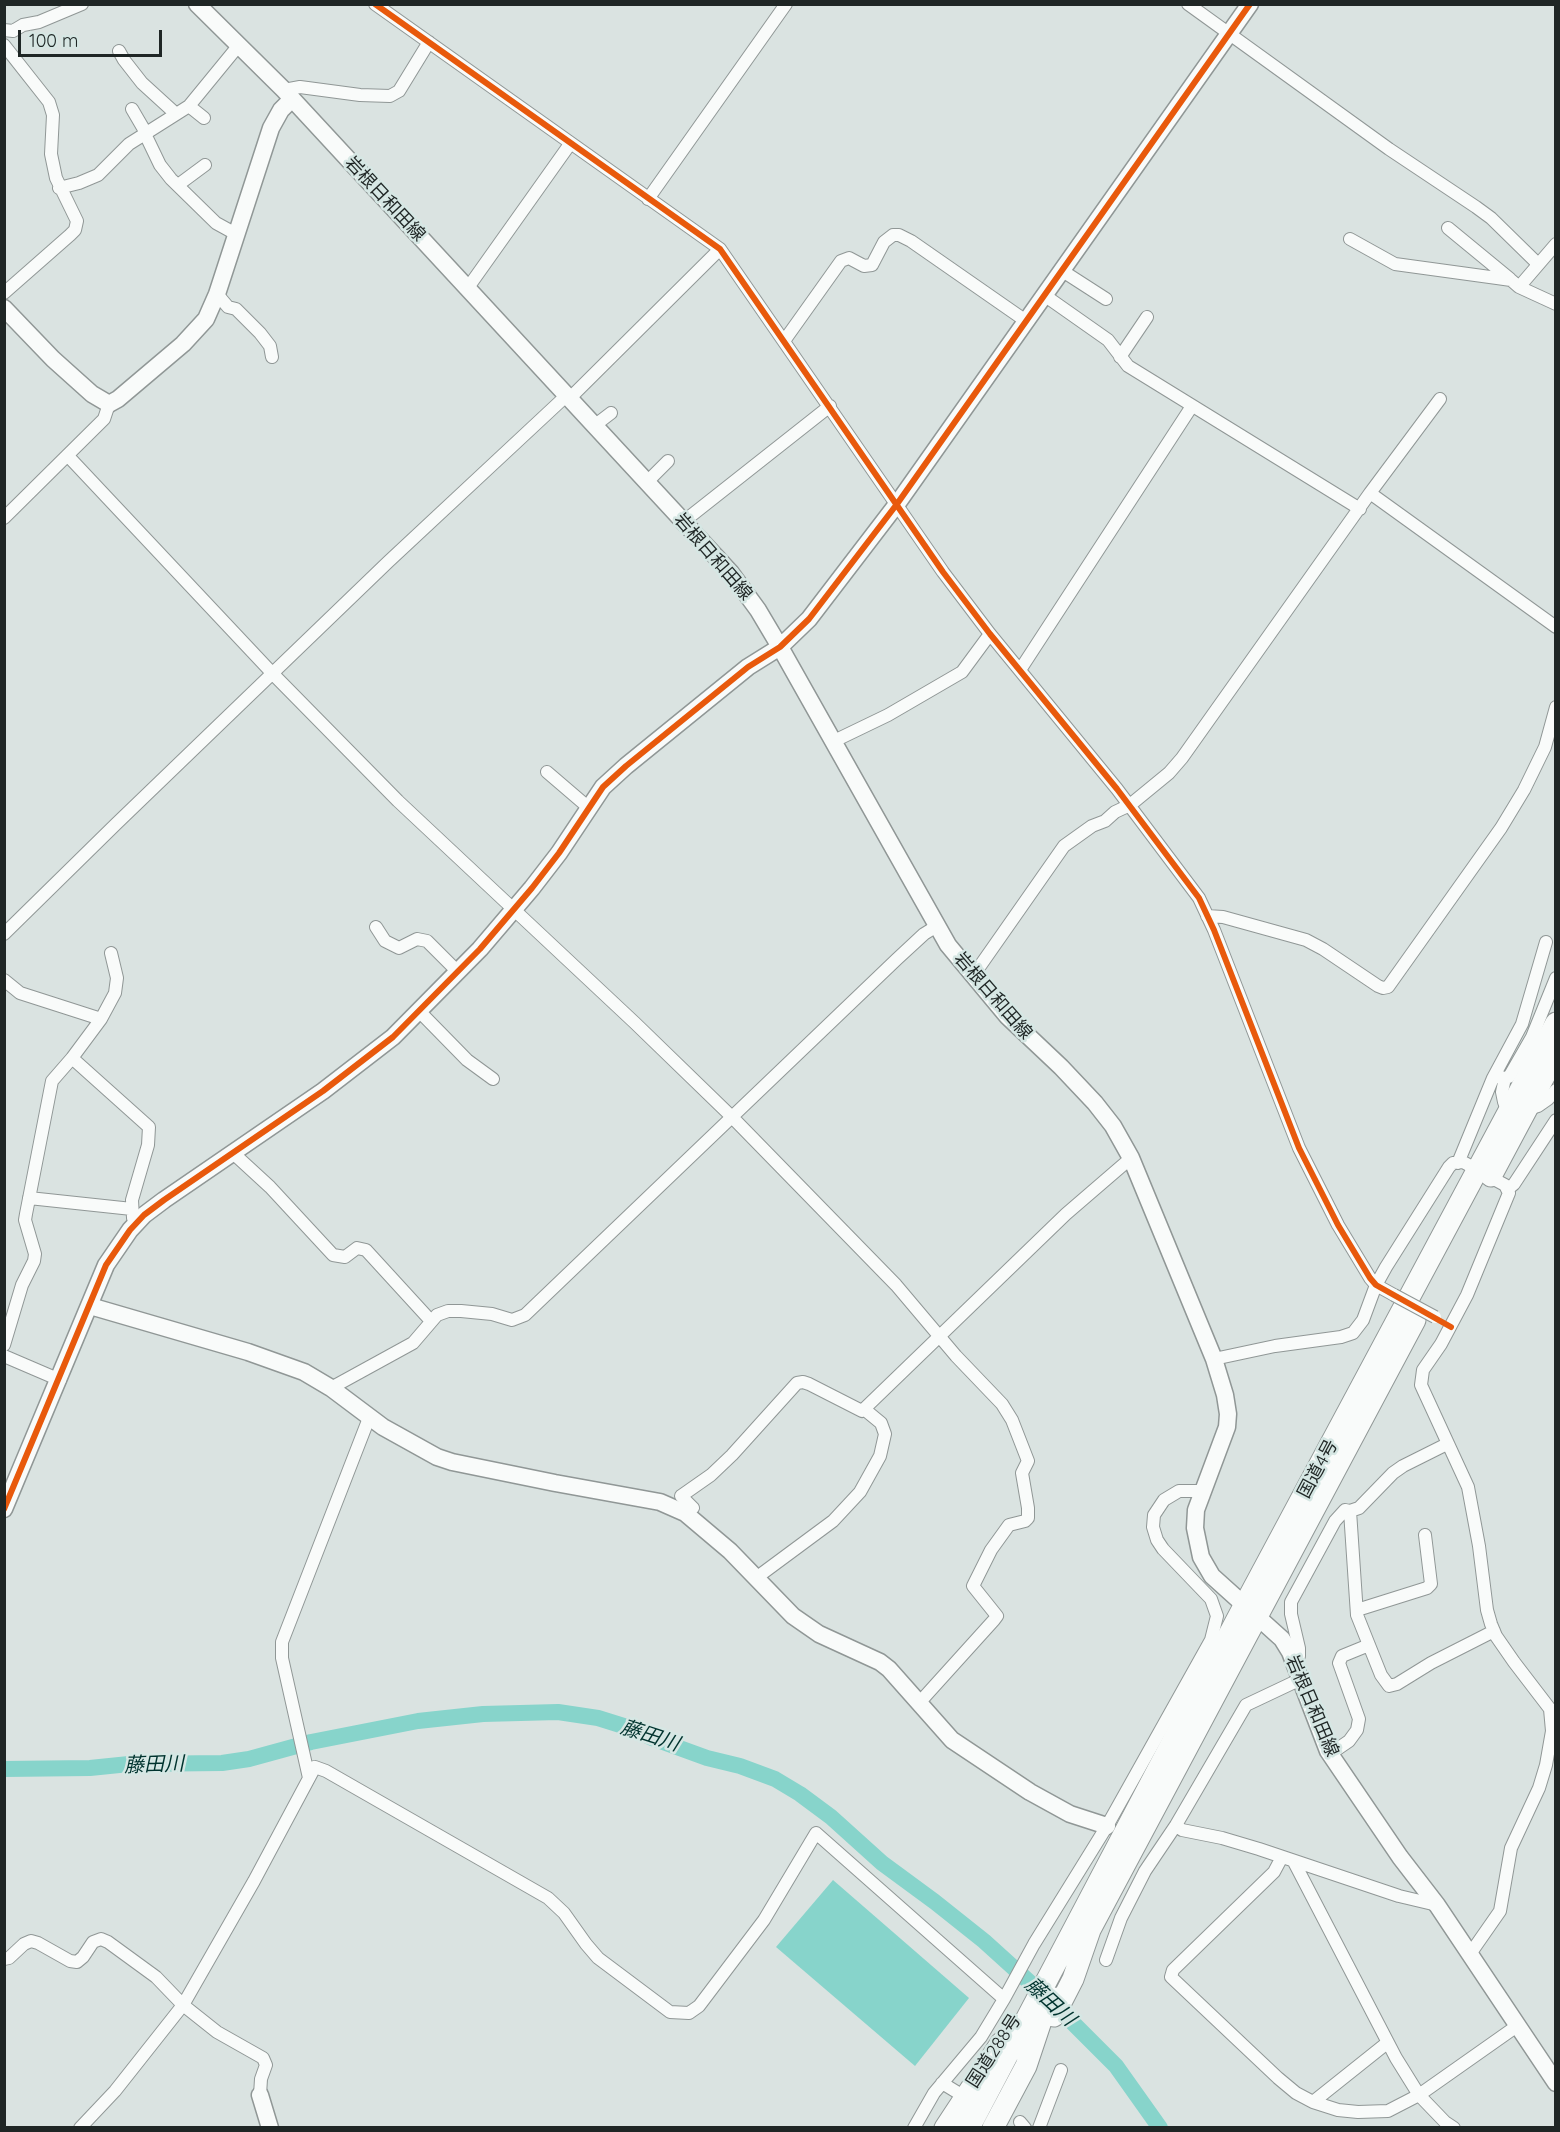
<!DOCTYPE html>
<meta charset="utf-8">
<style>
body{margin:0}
#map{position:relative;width:1560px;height:2132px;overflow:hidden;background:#dae3e1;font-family:Quicksand,sans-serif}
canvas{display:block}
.frame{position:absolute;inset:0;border:6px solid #1f2625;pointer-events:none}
.scale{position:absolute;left:18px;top:30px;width:144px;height:27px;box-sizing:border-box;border:3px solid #1f2625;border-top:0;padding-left:8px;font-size:18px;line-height:21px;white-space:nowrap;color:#1f2625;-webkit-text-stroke:4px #d6e7e4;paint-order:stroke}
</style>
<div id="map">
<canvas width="1560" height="2132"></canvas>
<div class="frame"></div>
<div class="scale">100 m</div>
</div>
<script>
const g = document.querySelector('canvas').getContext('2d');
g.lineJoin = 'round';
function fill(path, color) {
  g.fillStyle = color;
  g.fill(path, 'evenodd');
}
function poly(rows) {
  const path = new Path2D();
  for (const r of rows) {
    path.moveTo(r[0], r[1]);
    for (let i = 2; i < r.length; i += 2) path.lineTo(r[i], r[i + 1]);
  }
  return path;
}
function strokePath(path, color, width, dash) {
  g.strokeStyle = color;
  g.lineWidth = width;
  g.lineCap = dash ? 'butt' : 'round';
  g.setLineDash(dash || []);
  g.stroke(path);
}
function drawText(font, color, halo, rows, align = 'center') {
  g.font = font + ' Quicksand,"Noto Sans JP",sans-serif';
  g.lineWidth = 5;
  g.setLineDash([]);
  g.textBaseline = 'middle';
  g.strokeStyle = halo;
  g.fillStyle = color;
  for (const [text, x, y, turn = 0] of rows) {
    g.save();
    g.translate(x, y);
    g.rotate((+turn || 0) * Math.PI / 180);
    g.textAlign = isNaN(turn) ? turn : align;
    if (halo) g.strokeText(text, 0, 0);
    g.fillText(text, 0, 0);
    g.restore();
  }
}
fill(poly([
 [833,1880,969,1998,915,2066,776,1947]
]), '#87d4cb');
strokePath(poly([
 [4,1769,90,1768,129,1764,222,1763,249,1759,311,1742,418,1721,483,1714,558,1712,598,1718,630,1728,652,1738,707,1758,740,1766,775,1779,800,1794,831,1817,882,1863,935,1902,984,1941,1058,2008,1116,2066,1160,2128]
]), '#87d4cb', 16);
const street = poly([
 [375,4,720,249,943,572,990,634,1117,789,1199,898,1214,930,1299,1148,1338,1225,1370,1278,1376,1285,1394,1295],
 [1188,4,1389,149,1476,207,1491,218,1538,264],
 [4,30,13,31,23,25,39,22,82,4],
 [4,45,49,102,53,115,51,154,56,178,77,221,75,230,70,235,4,293],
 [119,51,124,60,142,83,176,114],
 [284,90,300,87,360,95,390,96,399,91,429,42],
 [189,106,204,118],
 [132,109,146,133,147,138,160,165,171,179,216,223,236,234],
 [178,185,205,165],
 [59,188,79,183,98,175,129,144,189,106,239,45],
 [648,199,786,4],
 [1448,228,1510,279],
 [1350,239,1395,264,1497,278,1511,280,1519,287,1556,244],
 [1061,270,1106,299],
 [1519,287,1556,304],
 [467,289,570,144],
 [217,294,228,307,236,309,260,333,270,346,272,357],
 [1044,295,1108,340,1128,366,1360,509],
 [784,341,841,261,849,258,864,266,872,265,884,242,893,235,899,235,911,241,1026,321],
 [1120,357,1147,317],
 [569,399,720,249],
 [594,426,611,413],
 [68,456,273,674,398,801,635,1023,732,1117,896,1285,956,1356,1002,1404,1012,1420,1028,1461,1022,1473,1028,1508,1028,1518,1025,1521,1009,1525,991,1550,973,1586,997,1616,994,1620,919,1703],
 [646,483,668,461],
 [1370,493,1556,627],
 [4,518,104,419,109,404],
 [683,522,830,406],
 [1020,670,1192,406],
 [832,742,888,715,962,672,990,634],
 [547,772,589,808],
 [1207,916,1223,917,1306,940,1323,949,1378,986,1383,988,1388,987,1501,828,1524,790,1545,747,1556,707],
 [376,927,385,941,399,948,417,939,427,941,458,972],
 [4,934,116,824,388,562,566,396],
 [973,976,1064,846,1092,826,1105,821,1115,812,1130,805,1169,773,1182,758,1370,493,1440,399],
 [4,980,20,993,101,1019,72,1058,52,1081,26,1214,25,1220,35,1254,34,1261,22,1285,4,1345],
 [419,1011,467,1060,493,1079],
 [101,1019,115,993,117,978,111,953],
 [72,1058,149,1127,148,1145,132,1200,133,1218,136,1223],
 [1494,1076,1505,1078,1509,1077,1532,1037,1556,978],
 [1505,1078,1502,1092,1504,1102,1508,1112],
 [1528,1109,1538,1106,1548,1099,1556,1090],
 [233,1153,270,1187,333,1255,345,1257,357,1248,366,1250,431,1321],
 [1458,1163,1493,1078,1522,1024,1546,942],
 [1490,1177,1505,1185,1509,1193,1467,1295,1441,1344,1423,1370,1421,1385,1468,1487,1479,1546,1487,1610,1491,1624,1496,1636,1514,1662,1550,1709,1556,1712],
 [1508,1189,1514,1184,1556,1120],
 [29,1198,132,1209],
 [4,1356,60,1380],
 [1214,1359,1275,1346,1341,1337,1353,1333,1363,1320,1376,1285,1386,1267,1449,1167,1453,1163,1463,1162,1478,1170],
 [331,1388,413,1343,437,1315,448,1311,461,1311,492,1314,512,1320,525,1315,897,959,924,934,937,926],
 [1350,1511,1357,1615,1381,1675,1389,1686,1397,1684,1431,1663,1494,1631],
 [685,1513,693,1508,681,1496,711,1475,732,1455,797,1383,803,1382,809,1384,862,1411,1066,1214,1131,1158],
 [756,1578,833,1521,860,1492,880,1456,885,1434,881,1423,864,1409],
 [1357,1610,1427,1588,1431,1584,1425,1535],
 [1295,1665,1299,1656,1299,1648,1291,1614,1291,1602,1335,1521,1345,1510,1350,1511,1359,1508,1393,1473,1403,1466,1447,1444],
 [1330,1754,1349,1741,1357,1730,1359,1719,1339,1663,1342,1656,1369,1645],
 [309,1778,282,1658,282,1642,369,1418],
 [1176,1825,1182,1830,1222,1838,1259,1849,1399,1896,1437,1905],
 [1282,1857,1274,1872,1173,1970,1171,1977,1278,2078,1296,2093,1313,2102,1338,2110,1358,2112,1388,2111,1419,2095,1517,2026],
 [1294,1862,1396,2058,1419,2095,1445,2122,1454,2128],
 [1470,1954,1500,1911,1511,1848,1539,1788,1546,1765,1552,1731,1550,1709],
 [4,1959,9,1958,24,1944,31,1941,38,1943,70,1961,77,1962,83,1957,93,1942,101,1939,108,1942,156,1977,183,2005,217,2032,263,2058,266,2065,261,2079,260,2095],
 [1106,1960,1121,1918,1145,1871,1176,1825,1246,1705,1301,1679],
 [942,2083,960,2094],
 [1313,2102,1387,2043],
 [1020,2122,1025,2128],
 [80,2128,115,2091,183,2005,254,1881,315,1767,326,1771,548,1898,564,1913,586,1944,598,1958,670,2012,689,2013,699,2006,764,1920,816,1833,1004,1999],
 [914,2128,934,2093,981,2037,1004,1999,1034,1944,1107,1826,1211,1640,1217,1616,1211,1599,1163,1549,1157,1540,1153,1527,1154,1515,1164,1500,1179,1491,1202,1491],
 [1039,2128,1061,2070]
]);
const secondary = poly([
 [197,4,284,90,731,573,758,610,780,647,948,945,1007,1016,1061,1067,1095,1103,1113,1126,1131,1158,1214,1359,1225,1395,1228,1414,1227,1427,1196,1510,1195,1528,1201,1557,1212,1576,1282,1639,1290,1652,1328,1751,1400,1857,1437,1905,1556,2083],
 [4,308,53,359,92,394,109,404,118,399,183,344,206,319,217,294,271,128,281,110,292,99],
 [90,1306,248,1352,304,1372,331,1388,383,1427,437,1457,452,1462,555,1483,660,1502,685,1513,730,1551,793,1616,819,1634,880,1662,889,1669,952,1740,1030,1792,1070,1814,1107,1826],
 [4,1509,106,1265,130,1230,144,1215,164,1200,323,1091,393,1037,480,949,532,888,559,853,603,787,626,766,748,667,780,647,809,619,897,504,1250,4],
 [260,2095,270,2128]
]);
const highway = poly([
 [1491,1176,1554,1058],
 [1084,1941,1415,1320],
 [1054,2016,1073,1979,1090,1930],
 [945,2128,1001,2043],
 [969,2128,1244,1606,1556,1023],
 [993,2128,1026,2066,1041,2021,1054,1998]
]);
strokePath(street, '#909796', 14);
strokePath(secondary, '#909796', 19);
strokePath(highway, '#909796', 23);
strokePath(street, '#f9fbfa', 12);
strokePath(secondary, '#f9fbfa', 16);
strokePath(highway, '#f9fbfa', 21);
const streetBridge = poly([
 [1394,1295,1435,1317]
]);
strokePath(streetBridge, '#909796', 14, []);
strokePath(streetBridge, '#f9fbfa', 12);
strokePath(poly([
 [375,4,720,249,943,572,990,634,1117,789,1199,898,1214,930,1299,1148,1338,1225,1370,1278,1376,1285,1451,1327],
 [4,1509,106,1265,130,1230,144,1215,164,1200,323,1091,393,1037,480,949,532,888,559,853,603,787,626,766,748,667,780,647,809,619,897,504,1250,4]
]), '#e8590c', 6);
drawText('18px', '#1f2625', '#d6e7e4', [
 ["岩根日和田線",385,199,47],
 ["岩根日和田線",713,557,49],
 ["岩根日和田線",993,996,49],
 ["国道4号",1318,1469,-62],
 ["岩根日和田線",1312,1706,67],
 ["国道288号",994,2051,-57]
]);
drawText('italic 20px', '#00332e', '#d6e7e4', [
 ["藤田川",650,1736,18],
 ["藤田川",154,1765,-2],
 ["藤田川",1050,2002,43]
]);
</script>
